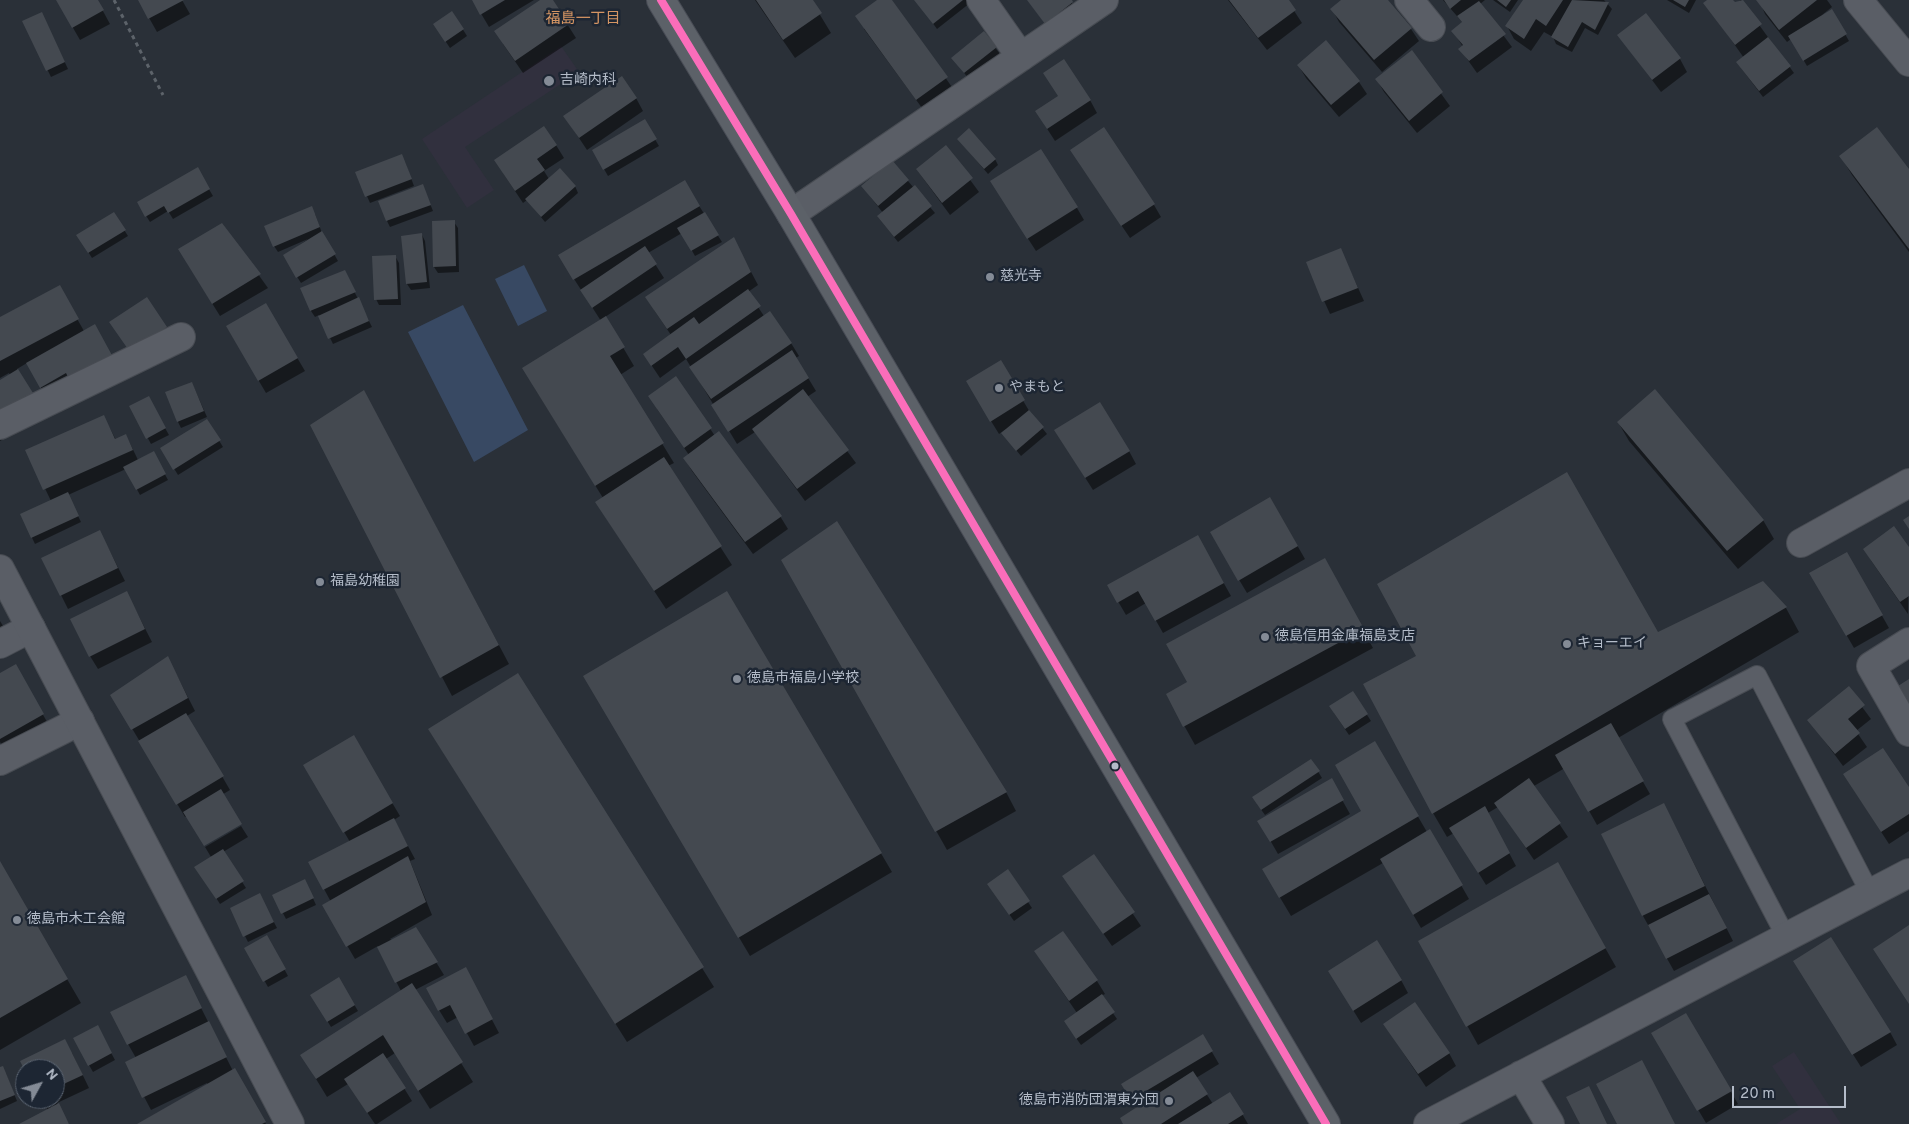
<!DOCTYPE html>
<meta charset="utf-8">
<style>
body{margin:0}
#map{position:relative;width:1909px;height:1124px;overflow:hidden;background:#2a3038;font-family:Overpass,sans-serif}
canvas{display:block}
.north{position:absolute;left:15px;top:1059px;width:50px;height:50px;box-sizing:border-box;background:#1d2633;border:1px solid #59626f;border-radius:50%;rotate:51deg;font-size:14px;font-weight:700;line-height:20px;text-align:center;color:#b4bcc9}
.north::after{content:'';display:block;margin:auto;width:18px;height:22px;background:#848b96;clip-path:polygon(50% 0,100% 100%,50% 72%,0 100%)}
.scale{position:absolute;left:1732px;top:1086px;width:114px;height:22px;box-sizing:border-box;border:2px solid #b4bcc9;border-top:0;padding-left:6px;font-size:15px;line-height:18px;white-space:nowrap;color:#b4bcc9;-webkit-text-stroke:4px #1d2633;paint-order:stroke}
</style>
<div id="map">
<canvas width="1909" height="1124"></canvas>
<div class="north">N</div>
<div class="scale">20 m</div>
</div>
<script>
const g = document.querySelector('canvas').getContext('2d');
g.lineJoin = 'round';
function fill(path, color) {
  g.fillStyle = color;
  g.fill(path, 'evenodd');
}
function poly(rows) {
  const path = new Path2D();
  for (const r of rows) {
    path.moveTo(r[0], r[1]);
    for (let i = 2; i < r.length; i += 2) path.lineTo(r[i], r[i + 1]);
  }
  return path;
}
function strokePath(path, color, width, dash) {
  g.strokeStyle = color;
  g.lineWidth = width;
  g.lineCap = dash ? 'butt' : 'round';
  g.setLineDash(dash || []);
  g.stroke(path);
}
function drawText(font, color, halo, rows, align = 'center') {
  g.font = font + ' Overpass,"Noto Sans JP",sans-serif';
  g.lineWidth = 5;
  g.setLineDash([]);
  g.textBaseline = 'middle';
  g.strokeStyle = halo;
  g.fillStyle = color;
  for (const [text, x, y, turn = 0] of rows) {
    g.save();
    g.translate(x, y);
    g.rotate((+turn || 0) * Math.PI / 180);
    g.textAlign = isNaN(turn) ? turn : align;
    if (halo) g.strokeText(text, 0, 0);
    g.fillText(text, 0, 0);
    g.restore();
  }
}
fill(poly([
 [561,46,579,72,465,147,494,190,467,208,422,139],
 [1794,1052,1841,1124,1776,1124,1800,1109,1772,1066]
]), '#31303e');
fill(poly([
 [524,265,547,311,518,326,495,279],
 [463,305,528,430,474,462,408,332]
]), '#384963');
fill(poly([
 [57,0,97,0,110,24,80,40],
 [139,0,182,0,190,14,157,32],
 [473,0,534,0,489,27],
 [543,0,552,0,576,38,523,73,503,44],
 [755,0,811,0,831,33,795,58],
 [879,0,891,0,954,90,925,112,864,29],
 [916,0,969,0,970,3,937,29],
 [1028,0,1070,0,1076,9,1049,29],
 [1228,0,1287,0,1302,23,1267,50],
 [1343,0,1387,0,1411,29,1419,41,1382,72,1339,22,1332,9],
 [1443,0,1485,0,1480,4,1512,47,1477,73,1460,49,1463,47,1453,31,1463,23],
 [1493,0,1518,0,1510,12],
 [1524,0,1604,0,1612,9,1598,35,1585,28,1572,52,1556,44,1553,37,1544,32,1531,51,1514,39,1507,26],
 [1667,0,1696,0,1689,13],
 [1709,0,1731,0,1735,4,1741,0,1794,73,1763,97,1741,68,1744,58,1705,3],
 [1759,0,1827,0,1832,7,1822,15,1832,11,1849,41,1807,66,1791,39,1787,42,1765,14],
 [452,12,467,36,450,48,438,30],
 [45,20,68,69,51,77,24,22],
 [984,33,1000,54,968,78,953,58],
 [1619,36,1680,59,1687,72,1661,92],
 [1411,52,1450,106,1417,133,1384,92,1377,80],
 [1298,65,1359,82,1367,94,1339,117,1306,78],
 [636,98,643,111,587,150,565,117],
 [1090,100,1097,113,1055,141,1044,124],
 [644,121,659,146,608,176,593,150],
 [958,139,995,159,998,165,988,174],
 [556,145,564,158,544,171,549,179,575,186,578,193,545,222,527,200,523,203,503,173],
 [946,147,979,192,950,215,917,170],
 [1841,157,1909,171,1909,252,1852,175],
 [405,162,414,186,370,203,357,173],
 [1079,163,1154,205,1161,217,1130,238],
 [197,169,213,196,173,219,168,211,150,222,138,203],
 [908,181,935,213,898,242,878,217,883,213,862,186],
 [684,182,722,242,695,256,682,233,648,253,664,278,605,317,634,366,620,375,674,463,668,466,732,565,666,609,608,521,597,503,603,498,534,387,601,321,567,268],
 [423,186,433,211,390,227,387,221],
 [999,194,1077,208,1084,220,1036,251],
 [114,214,128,236,92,258,78,236],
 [315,214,322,233,338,261,301,283,284,256,308,239,278,252,274,246],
 [454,222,458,228,459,272,438,273,434,267],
 [222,224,268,288,220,316,187,263],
 [422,235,425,241,430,288,411,290,407,284,402,237],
 [1341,250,1364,301,1330,314,1307,263],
 [740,251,758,285,748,292,764,316,791,343,799,356,796,358,816,391,807,397,856,463,805,501,755,432,737,444,686,359,660,378,644,354,671,335,654,310],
 [395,256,399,263,401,305,379,305,376,299],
 [344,271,372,327,333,344,319,315,315,317,311,311,302,289],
 [59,287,84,331,120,372,48,400,27,363,17,369,44,415,0,441,0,381,10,375,9,373,0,378,0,318],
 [266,305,305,371,266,393,227,327],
 [1000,362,1031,414,1047,434,1021,456,1003,434,1006,429,999,434,975,395],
 [676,378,715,436,780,516,788,529,753,554,692,471,684,458,689,455,657,409],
 [192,383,207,417,181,428,178,422],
 [148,398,169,435,151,444,131,407],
 [374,410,509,664,452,696,442,677],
 [104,417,116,440,126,435,138,460,153,452,168,480,140,495,126,469,68,495,81,522,35,544,21,515,51,501,27,451],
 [207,421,223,447,178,475,162,449],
 [1618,422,1763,520,1774,539,1738,569,1629,441],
 [1063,443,1129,451,1136,464,1093,490],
 [1270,498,1305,559,1247,593,1211,533],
 [100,532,125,581,68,609,43,559],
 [1198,537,1231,596,1163,633,1146,603,1126,615,1109,586],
 [1864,549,1909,549,1908,614,1872,562],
 [1847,554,1889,628,1854,648,1811,574],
 [783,560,1006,792,1016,811,947,850],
 [1335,578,1373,648,1195,745,1167,695,1189,683],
 [1763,583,1786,608,1799,632,1618,738,1650,794,1597,825,1565,768,1534,786,1568,837,1534,860,1498,807,1488,813,1516,866,1486,885,1454,833,1447,837,1433,813,1658,633],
 [727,592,892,872,750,956,585,677],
 [133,605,152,642,98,669,90,656],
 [0,621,10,637,0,644],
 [168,658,195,711,187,716,230,790,185,817,112,695],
 [15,666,50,727,6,752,0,742,0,674],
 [517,674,714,987,627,1042,429,730],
 [1848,688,1871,719,1856,731,1867,747,1843,766,1809,720],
 [1352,692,1371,721,1349,735,1334,713],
 [353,737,400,816,394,820,415,859,410,861,432,915,390,939,436,962,444,975,415,990,473,1082,430,1109,395,1053,386,1059,412,1101,377,1124,375,1124,348,1084,327,1097,313,1074,401,991,378,946,355,959,324,906,331,902,310,863,350,842,305,765],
 [1375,743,1427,832,1430,831,1469,899,1421,928,1383,863,1291,916,1263,869,1363,811],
 [1311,760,1322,778,1265,815,1257,804],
 [1331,780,1350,814,1278,854,1259,821],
 [1852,787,1909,789,1909,831,1889,844],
 [1671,818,1733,941,1674,971,1643,916,1603,835],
 [241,826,248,837,223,852,246,888,220,904,200,873,211,857,205,847],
 [1094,856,1141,926,1112,946,1064,877],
 [1557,863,1616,967,1478,1045,1420,941],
 [0,864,81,1003,0,1050],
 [1007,871,1032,908,1014,921,992,890],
 [308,887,316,905,286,919,274,896],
 [263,901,277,928,248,942,245,936],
 [1063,932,1097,981,1105,994,1101,996,1117,1019,1081,1045,1069,1028,1077,1013,1035,952],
 [267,937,288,976,268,987,246,948],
 [1802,974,1890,1032,1897,1045,1861,1067],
 [339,979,358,1011,331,1027,312,996],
 [1401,980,1408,993,1361,1023,1337,984],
 [472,982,499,1033,474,1046,458,1017,447,1023,439,1010],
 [192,990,233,1071,235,1070,266,1124,139,1124,208,1085,207,1083,151,1110,126,1062,136,1058,128,1044],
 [1686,1014,1738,1104,1706,1123,1653,1033],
 [1384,1024,1449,1053,1456,1066,1426,1087],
 [97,1027,115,1060,93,1072,74,1039],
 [1202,1035,1219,1064,1196,1078,1213,1104,1230,1093,1248,1124,1124,1124,1137,1109,1122,1084],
 [72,1053,89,1088,57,1103,69,1124,21,1124,48,1111,41,1099,55,1099,55,1069,26,1069],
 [0,1069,6,1074,17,1101,0,1109]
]), '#0007');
fill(poly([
 [56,0,98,0,104,10,72,28],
 [138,0,184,0,148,19],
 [472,0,505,0,480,15],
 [540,0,553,0,569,24,515,61,494,31],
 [756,0,813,0,822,13,783,40],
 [877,0,892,0,948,77,916,100,855,16],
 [914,0,963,0,933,24],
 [1027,0,1072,0,1073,2,1045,24],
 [1229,0,1289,0,1296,10,1258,38],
 [1341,0,1388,0,1412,28,1374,60,1330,9],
 [1444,0,1461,0,1450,9],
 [1497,0,1511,0,1506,7],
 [1523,0,1563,0,1546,26,1536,19,1524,39,1505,26],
 [1572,0,1609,2,1595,30,1582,22,1568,47,1551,37],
 [1673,0,1689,0,1685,7],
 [1707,0,1733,0,1735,2,1743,0,1762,24,1735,45,1703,3],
 [1756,0,1817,0,1779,30],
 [1479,1,1506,34,1469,61,1458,49,1463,45,1451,31,1462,22,1457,16],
 [1832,9,1847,34,1803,61,1788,36],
 [452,11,464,29,445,42,433,24],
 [42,12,65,62,46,71,22,21],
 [1646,13,1681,58,1652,80,1617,35],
 [984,31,997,47,964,73,951,58],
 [1768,37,1791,66,1759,91,1736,62],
 [1326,40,1360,81,1331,105,1297,65],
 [1412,50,1443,92,1409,121,1375,79],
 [1064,59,1091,100,1047,129,1035,111,1058,96,1043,73],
 [622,76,637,98,579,138,563,116],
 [645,119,657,139,603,170,592,150],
 [544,126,557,145,537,159,545,170,515,191,494,160],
 [1104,127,1155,204,1121,226,1070,150],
 [1877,127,1909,169,1909,249,1839,156],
 [969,128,996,159,984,169,957,139],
 [946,145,973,178,942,203,916,169],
 [1041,149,1078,207,1027,239,990,181],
 [402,154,412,179,365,197,355,172],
 [892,160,909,180,878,206,861,186],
 [198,167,210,189,168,213,164,206,145,217,137,202],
 [560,168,576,186,541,217,525,199],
 [685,180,700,206,573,280,558,255],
 [423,184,431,205,386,221,378,201],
 [915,185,932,206,894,237,877,216],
 [312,206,320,227,273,247,264,226],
 [114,212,126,230,88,253,76,235],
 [705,212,719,235,691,251,677,228],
 [455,220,456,266,433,267,432,221],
 [222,223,261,274,212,304,178,249],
 [322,231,336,254,296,278,283,255],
 [422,233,427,282,406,284,401,236],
 [734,237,751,272,667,329,645,297],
 [645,246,657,264,592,308,580,290],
 [1341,248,1358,288,1322,302,1306,262],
 [396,255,398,299,374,300,372,256],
 [345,270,356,292,310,311,300,288],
 [60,285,79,319,0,361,0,317],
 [748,289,761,306,686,359,678,347,651,366,643,354,694,317,699,324],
 [147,297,167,327,130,352,109,322],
 [359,297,369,321,328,339,318,316],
 [266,303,298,358,258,381,226,326],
 [770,311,792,343,711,399,689,367],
 [606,316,625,347,610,356,664,443,595,486,522,368],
 [95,324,114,359,71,383,66,373,40,388,26,363],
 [792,350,809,378,728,432,711,405],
 [1001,360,1025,400,990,422,966,381],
 [18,369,38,401,0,424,0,380],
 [676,376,712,428,684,448,648,396],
 [192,382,204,411,177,422,165,392],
 [803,389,849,450,797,489,752,429],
 [1655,389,1764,520,1727,551,1617,422],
 [364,390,499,645,440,678,310,425],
 [149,396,166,428,146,439,129,406],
 [1100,402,1130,451,1085,478,1054,430],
 [1029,410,1044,427,1016,451,1001,433],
 [104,415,115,439,126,434,133,450,43,490,25,450],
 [207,419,221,440,173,470,160,448],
 [719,431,782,516,745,542,683,458],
 [154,451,166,474,136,490,123,467],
 [664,457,722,546,654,591,595,502],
 [1567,472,1658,632,1763,581,1787,607,1432,814,1363,684,1416,656,1377,584],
 [68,492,79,516,31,538,20,514],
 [1270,497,1298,546,1238,581,1210,532],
 [1909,516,1909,529,1903,520],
 [837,521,1007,792,935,832,781,560],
 [1894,526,1909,547,1909,596,1900,602,1863,549],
 [100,530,118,568,60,596,41,558],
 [1198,535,1224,583,1155,621,1138,591,1117,603,1107,585],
 [1847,552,1883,615,1846,636,1809,573],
 [1325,558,1364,629,1183,727,1166,694,1187,682,1166,644],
 [127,591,145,629,89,657,70,619],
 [727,591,882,853,738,938,583,676],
 [168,656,188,698,131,730,110,695],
 [16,664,44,714,0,739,0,673],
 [518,673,704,967,615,1024,428,729],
 [1909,679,1909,703,1898,686],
 [1849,686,1865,705,1848,719,1860,733,1835,754,1807,720],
 [1353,691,1368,714,1345,729,1329,706],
 [186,713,224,776,176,805,138,741],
 [1611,723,1644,781,1588,812,1555,755],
 [354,735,393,803,343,833,303,765],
 [1375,741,1419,816,1279,898,1262,869,1361,811,1335,765],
 [1883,748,1909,787,1909,814,1881,832,1843,774],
 [1311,759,1320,771,1261,810,1252,797],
 [1332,778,1344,800,1270,842,1257,821],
 [1529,778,1561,823,1526,848,1494,803],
 [221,789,242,824,204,846,183,812],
 [1664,803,1705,886,1642,916,1601,834],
 [1485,806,1510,853,1478,873,1449,828],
 [394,818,408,846,323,890,308,862],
 [1430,829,1463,885,1413,915,1380,859],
 [223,849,244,881,216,899,194,867],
 [1094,854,1135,912,1103,934,1062,876],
 [408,856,426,902,346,947,322,905],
 [0,861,68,979,0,1018],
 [1558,862,1606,948,1466,1027,1418,941],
 [1008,869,1030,901,1009,915,987,884],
 [305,879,314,898,281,914,272,895],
 [260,893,274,922,243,937,230,908],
 [1709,894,1727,928,1666,959,1648,925],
 [1909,925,1909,1004,1873,949],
 [416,927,438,962,395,983,377,947],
 [1063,931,1098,980,1069,1001,1034,951],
 [267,935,286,969,263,982,244,948],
 [1831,937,1891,1032,1852,1055,1793,961],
 [1377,940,1402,980,1353,1011,1328,971],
 [466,967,493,1019,465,1034,450,1005,438,1011,426,988],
 [186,975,202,1008,127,1045,110,1012],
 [339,977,355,1005,327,1022,310,995],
 [412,983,463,1062,418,1091,383,1035,316,1079,300,1055],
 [1102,994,1115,1012,1076,1039,1064,1021],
 [1415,1002,1450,1053,1418,1074,1383,1024],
 [1686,1013,1732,1091,1697,1111,1651,1033],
 [209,1021,227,1057,142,1098,125,1062],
 [98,1025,112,1053,88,1066,73,1038],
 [1203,1034,1213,1051,1131,1100,1121,1084],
 [65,1039,83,1075,55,1088,55,1069,24,1069,20,1061],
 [383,1053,406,1088,367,1113,344,1079],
 [1642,1060,1675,1124,1617,1124,1596,1084],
 [3,1066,15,1095,0,1101,0,1067],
 [235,1068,266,1122,262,1124,137,1124],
 [1193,1071,1208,1094,1161,1124,1123,1124,1120,1118],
 [1589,1086,1607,1124,1580,1124,1566,1097],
 [1230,1092,1244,1114,1228,1124,1178,1124],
 [59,1103,69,1124,19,1124]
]), '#444950');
const service = poly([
 [1786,937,1672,719,1757,675,1870,893]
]);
const minor = poly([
 [981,0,1021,57],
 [1409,0,1431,27],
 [1858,0,1909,62],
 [791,214,1104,0],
 [0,425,181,337],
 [1801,543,1909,483],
 [1909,642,1871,666,1909,732],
 [0,644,31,628],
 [0,761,80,721],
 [1521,1075,1550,1124],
 [1428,1124,1909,873]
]);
const tertiary = poly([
 [0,569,290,1124]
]);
const primary = poly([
 [661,0,791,214,1326,1124]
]);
strokePath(service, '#484c53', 20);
strokePath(minor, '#484c53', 30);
strokePath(tertiary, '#484c53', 30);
strokePath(primary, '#484c55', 30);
strokePath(poly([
 [114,0,163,95]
]), '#5d636a', 3, [4, 4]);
strokePath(service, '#5a5e66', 18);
strokePath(minor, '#5a5e66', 28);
strokePath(tertiary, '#5a5e66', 28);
strokePath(primary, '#5c6168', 28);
strokePath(poly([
 [661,0,791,214,1326,1124]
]), '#fb6dba', 8);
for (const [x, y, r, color] of [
 [549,81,6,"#848b96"],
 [990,277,5,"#848b96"],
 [999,388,5,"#848b96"],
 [320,582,5,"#848b96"],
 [1265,637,5,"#848b96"],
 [1567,644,5,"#848b96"],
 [737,679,5,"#848b96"],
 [1115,766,4.5,"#b4bcc9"],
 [17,920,5,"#848b96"],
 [1169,1101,5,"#848b96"]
]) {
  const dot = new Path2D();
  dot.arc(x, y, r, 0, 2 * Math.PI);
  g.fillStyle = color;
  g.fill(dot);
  strokePath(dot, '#1d2633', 2);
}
drawText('14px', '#b4bcc9', '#1d2633', [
 ["吉崎内科",560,81],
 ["慈光寺",1000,277],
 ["やまもと",1009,388],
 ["福島幼稚園",330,582],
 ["徳島信用金庫福島支店",1275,637],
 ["キョーエイ",1577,644],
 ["徳島市福島小学校",747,679],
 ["徳島市木工会館",27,920],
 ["徳島市消防団渭東分団",1159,1101,"right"]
], 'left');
drawText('15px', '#d59563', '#1d2633', [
 ["福島一丁目",583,20]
]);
</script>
